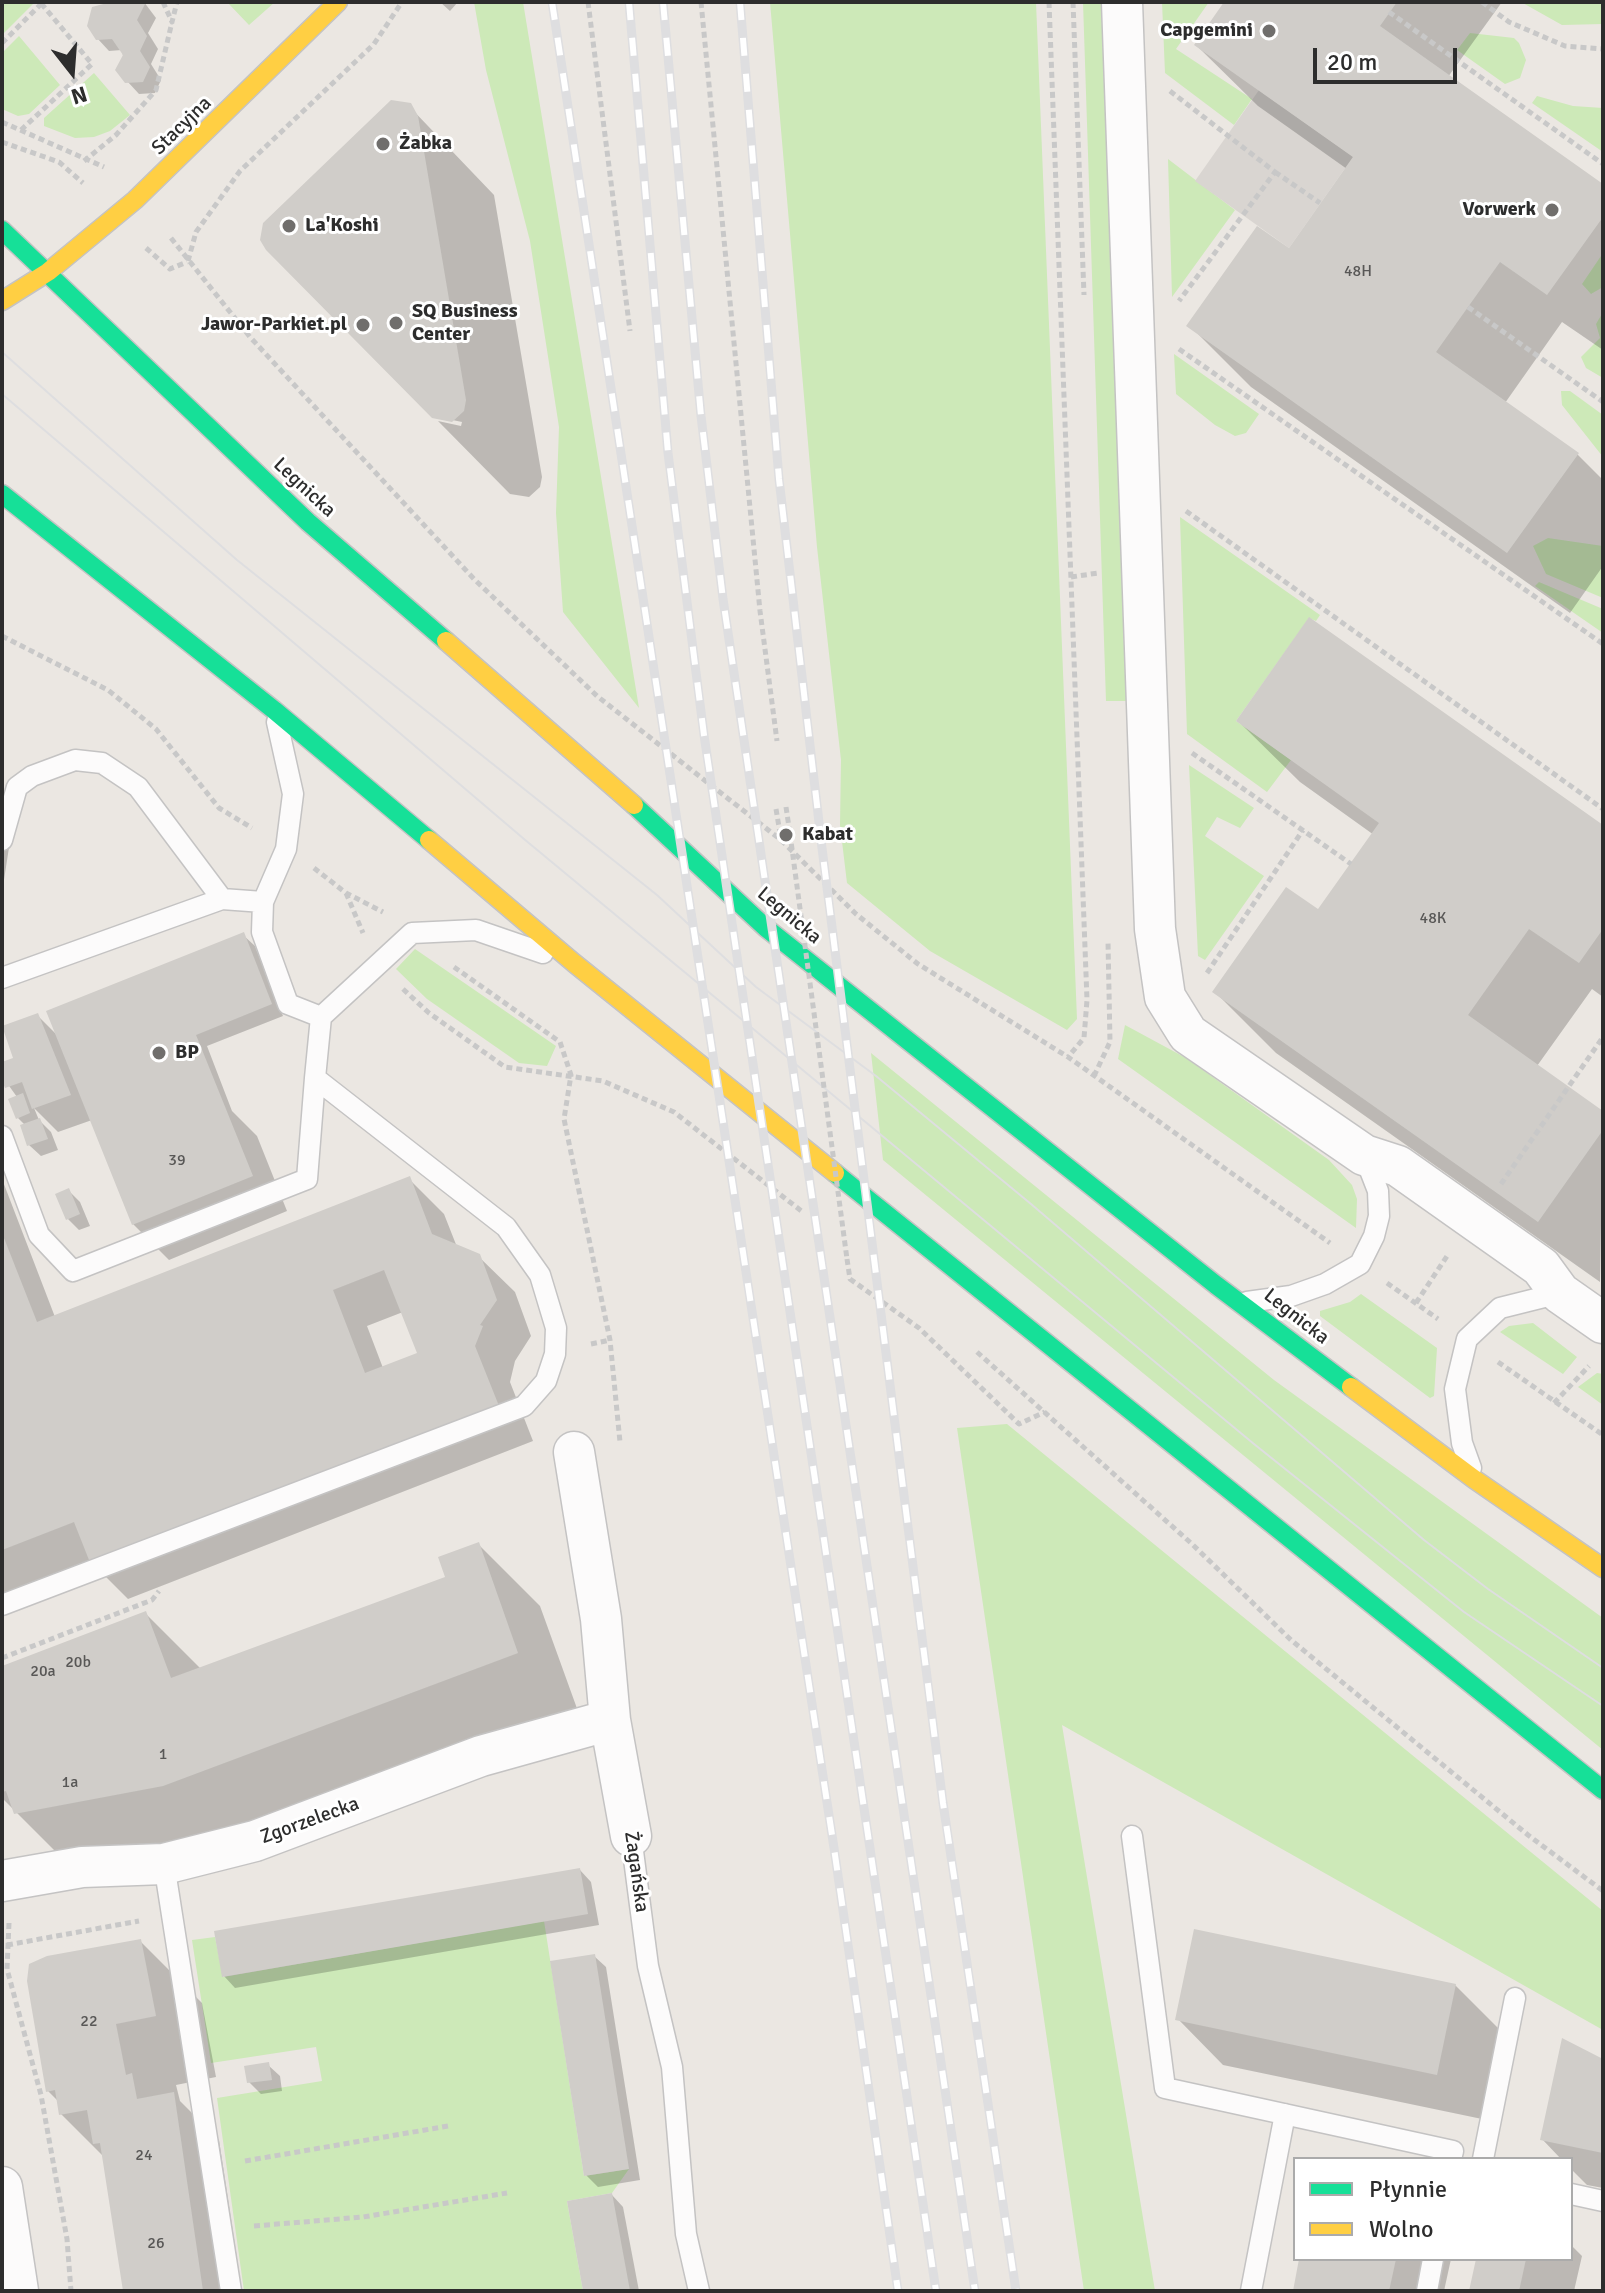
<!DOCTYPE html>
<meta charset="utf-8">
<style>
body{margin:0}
#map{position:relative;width:1605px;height:2293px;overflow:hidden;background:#ebe7e2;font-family:Signika,sans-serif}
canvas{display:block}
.frame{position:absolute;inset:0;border:4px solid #2d2d2d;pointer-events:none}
.legend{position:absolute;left:1293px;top:2157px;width:280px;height:104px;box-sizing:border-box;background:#fff;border:2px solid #ababab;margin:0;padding:10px 14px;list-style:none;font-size:24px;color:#2d2d2d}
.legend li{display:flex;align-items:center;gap:16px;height:40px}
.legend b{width:40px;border:2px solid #ababab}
.north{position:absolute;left:32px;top:32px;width:80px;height:80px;-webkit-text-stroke:6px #fff;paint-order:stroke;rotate:163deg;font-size:22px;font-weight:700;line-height:32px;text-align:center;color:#2d2d2d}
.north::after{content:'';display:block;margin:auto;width:28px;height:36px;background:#2d2d2d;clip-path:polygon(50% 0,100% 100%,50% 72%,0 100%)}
.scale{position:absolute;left:1313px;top:48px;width:144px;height:36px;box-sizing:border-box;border:4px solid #2d2d2d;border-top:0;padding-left:10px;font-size:24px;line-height:28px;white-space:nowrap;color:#2d2d2d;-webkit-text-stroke:6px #fff;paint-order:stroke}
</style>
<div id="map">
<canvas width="1605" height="2293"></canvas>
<div class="frame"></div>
<ul class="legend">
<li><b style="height:10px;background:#16e098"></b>Płynnie</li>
<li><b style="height:10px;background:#ffcf43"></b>Wolno</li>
</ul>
<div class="north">N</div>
<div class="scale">20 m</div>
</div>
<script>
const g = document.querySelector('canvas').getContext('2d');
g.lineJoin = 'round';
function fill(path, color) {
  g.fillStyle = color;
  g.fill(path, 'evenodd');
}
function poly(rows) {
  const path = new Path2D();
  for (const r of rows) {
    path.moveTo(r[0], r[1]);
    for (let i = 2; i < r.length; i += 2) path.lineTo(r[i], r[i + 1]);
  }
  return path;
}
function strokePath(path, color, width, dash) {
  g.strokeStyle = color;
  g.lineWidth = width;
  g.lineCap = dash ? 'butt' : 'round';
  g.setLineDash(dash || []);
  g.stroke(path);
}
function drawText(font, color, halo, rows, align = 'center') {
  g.font = font + ' Signika,sans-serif';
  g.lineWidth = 6;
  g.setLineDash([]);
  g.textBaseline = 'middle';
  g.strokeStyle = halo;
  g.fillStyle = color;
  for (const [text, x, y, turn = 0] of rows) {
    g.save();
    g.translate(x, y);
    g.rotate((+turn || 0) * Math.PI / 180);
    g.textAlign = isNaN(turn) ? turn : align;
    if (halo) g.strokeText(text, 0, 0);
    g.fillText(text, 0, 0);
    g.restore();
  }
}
fill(poly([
 [2,2,34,3,2,35],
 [227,2,275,2,249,25],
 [474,2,523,2,639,708,563,612,556,513,559,427,530,241,486,70],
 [770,2,1036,2,1077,1019,1067,1030,930,951,847,883,840,825,841,760,817,547],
 [1083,2,1101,2,1130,701,1106,701],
 [1162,2,1209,2,1176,49,1252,99,1234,125,1165,73],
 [1521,2,1603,2,1603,24,1562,25],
 [1470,33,1514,38,1519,43,1526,60,1520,78,1505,84,1457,50],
 [19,36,60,85,29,114,18,116,2,109,2,53],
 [94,73,130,115,110,131,94,137,75,138,44,126,44,118],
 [1537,96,1573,106,1603,108,1603,152,1532,103],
 [1168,159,1235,210,1172,297],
 [1603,253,1603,287,1591,294,1582,284],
 [1603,312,1603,378,1586,368,1581,357,1600,338,1596,324],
 [1174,354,1259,414,1246,433,1235,436,1215,425,1176,394],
 [1561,391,1570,391,1603,415,1603,457,1562,405],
 [1180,517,1320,615,1316,621,1309,618,1236,721,1291,760,1267,792,1187,734],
 [1548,538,1603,546,1603,598,1546,574,1533,546],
 [1539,582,1603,609,1603,633,1535,586],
 [1189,765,1254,808,1240,828,1217,817,1205,836,1264,876,1205,960,1198,956],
 [415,949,556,1046,547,1066,519,1063,427,999,396,969],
 [1125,1025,1186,1058,1329,1160,1352,1185,1357,1199,1356,1228,1118,1059],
 [871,1053,1274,1380,1603,1618,1603,1750,883,1160],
 [1361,1294,1437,1348,1434,1396,1430,1398,1320,1316,1320,1311,1350,1302],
 [1533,1323,1577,1357,1563,1374,1500,1332,1509,1326],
 [1597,1373,1603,1374,1603,1405,1578,1387],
 [1007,1424,1603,1911,1603,2030,1062,1725,1155,2291,1084,2291,957,1428],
 [544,1921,584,2176,629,2169,612,2193,567,2201,583,2291,244,2291,217,2098,322,2081,316,2047,211,2063,192,1940,215,1937,223,1977]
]), '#cde9b8');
fill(poly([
 [1259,90,1353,157,1289,248,1195,181]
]), '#d9d5d1');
fill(poly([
 [114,2,144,2,156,18,148,33,158,49,151,64,161,80,155,93,139,94,127,81,122,50,109,51,97,38],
 [440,2,458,2,450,11],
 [1227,2,1502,2,1448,77,1603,187,1603,350,1562,322,1505,403,1577,454,1603,480,1603,566,1570,613,1251,387,1189,325,1289,251,1347,169,1258,106,1196,45],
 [406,103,494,195,542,477,540,487,529,497,510,494,438,421,461,426,462,422,433,416],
 [1238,721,1603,827,1603,997,1592,989,1537,1066,1603,1113,1600,1282,1276,1053,1214,991,1319,912,1374,835,1300,782],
 [2,803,14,815,2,893],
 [243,935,255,946,283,1016,207,1046,232,1111,257,1136,287,1211,169,1260,133,1224,92,1120,58,1132,34,1108,39,1120,51,1132,58,1150,41,1156,29,1145,25,1125,18,1118,17,1097,2,1076,2,1064,15,1059,38,1016,58,1036],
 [2,1179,55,1317,409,1179,444,1214,457,1247,478,1256,515,1292,531,1336,515,1361,510,1382,533,1441,128,1599,93,1564,2,1599],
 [403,1312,420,1354,383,1368,367,1326],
 [69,1191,80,1202,90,1226,79,1230,67,1218],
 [479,1545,540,1606,579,1714,225,1847,78,1874,2,1798,2,1668,145,1613,201,1669,448,1578],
 [580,1870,591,1882,599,1925,235,1988,224,1976],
 [140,1941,202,2003,216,2077,176,2085,180,2101,219,2140,242,2291,124,2291,104,2157,61,2114,59,2102,48,2091],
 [594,1956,606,1967,640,2180,598,2187,586,2175],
 [1455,1985,1501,2031,1482,2119,1223,2065,1178,2019],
 [1603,2062,1603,2188,1587,2185,1571,2169,1571,2159,1561,2159,1542,2139],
 [268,2065,280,2076,282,2091,261,2094,249,2082],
 [612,2195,623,2207,639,2291,585,2291],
 [1571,2245,1582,2256,1574,2291,1471,2291,1478,2259,1571,2259],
 [1301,2259,1451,2259,1444,2291,1295,2291]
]), '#0003');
fill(poly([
 [111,2,145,4,137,20,147,36,140,51,150,67,143,82,125,83,115,70,123,55,112,39,96,40,87,26,92,7],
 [1224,2,1397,2,1380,26,1603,184,1603,217,1547,295,1500,262,1436,352,1579,453,1507,553,1186,326,1257,226,1289,248,1353,157,1194,45],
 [391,100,411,103,418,116,466,400,464,411,452,422,432,418,266,250,260,240,263,223],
 [1309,617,1603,825,1603,929,1579,963,1529,929,1468,1015,1603,1111,1603,1130,1538,1222,1212,992,1286,887,1318,909,1379,823,1236,721],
 [244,932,272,1004,196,1035,253,1176,132,1225,46,1011],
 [38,1013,71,1095,32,1109,22,1082,5,1088,2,1081,2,1062,13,1058,2,1026],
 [23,1093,30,1113,16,1119,8,1099],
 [40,1118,48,1139,27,1146,20,1125],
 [410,1176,432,1234,480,1254,497,1300,480,1325,483,1326,475,1346,499,1406,91,1565,74,1522,2,1550,2,1233,37,1322],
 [384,1270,417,1353,365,1373,333,1290],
 [69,1188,80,1214,66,1220,55,1194],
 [479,1542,518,1653,163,1786,14,1814,6,1791,2,1792,2,1666,146,1611,171,1678,445,1577,438,1557],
 [580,1868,588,1914,222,1977,214,1931],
 [1194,1929,1456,1984,1437,2075,1175,2020],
 [141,1939,156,2016,116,2024,126,2075,132,2073,137,2099,174,2092,203,2291,123,2291,100,2143,93,2144,87,2110,59,2115,55,2090,46,2092,27,1981,29,1964,47,1956],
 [595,1954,629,2169,584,2176,550,1961],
 [1562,2038,1603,2059,1603,2153,1540,2140],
 [269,2062,272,2080,247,2083,244,2066],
 [612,2193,630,2291,583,2291,567,2201],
 [1299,2259,1396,2259,1389,2291,1293,2291],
 [1476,2259,1526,2259,1519,2291,1469,2291]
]), '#d0cdc9');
const lane = poly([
 [277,722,293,794,286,849,263,902,262,932,288,1004,321,1017,412,933,476,930,543,953],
 [2,840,17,787,32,776,75,760,102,763,138,787,222,899,263,902],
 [2,978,222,899],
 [2,1136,39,1235,73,1271,307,1179,315,1078],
 [1247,1302,1291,1296,1325,1284,1360,1264,1374,1236,1379,1216,1378,1191,1364,1155],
 [1471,1468,1462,1443,1455,1389,1467,1339,1500,1308,1560,1293],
 [2,1605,524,1406,546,1381,555,1354,556,1328,540,1275,506,1227,315,1078,321,1017],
 [631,1836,648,1966,672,2067,686,2234,699,2291],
 [1132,1836,1165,2088,1453,2151,1451,2159],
 [164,1864,231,2291],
 [1483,2159,1515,1998],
 [1571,2194,1603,2201],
 [1251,2291,1285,2114],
 [1427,2291,1433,2259]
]);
const street = poly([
 [1122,2,1155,929,1165,997,1188,1034,1364,1155,1398,1166,1541,1267,1560,1293,1603,1323],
 [574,1452,601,1619,610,1720,631,1836],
 [2,1881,82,1867,164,1864,255,1841,481,1756,610,1720],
 [2,2187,18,2291]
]);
const fast = poly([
 [2,230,308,522,446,641],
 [2,494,274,710,429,840],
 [634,805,766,928,1216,1285,1351,1387],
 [835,1173,1603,1790]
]);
const slow = poly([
 [2,301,48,272,135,200,338,2],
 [446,641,634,805],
 [429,840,574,963,835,1173],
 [1351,1387,1474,1479,1603,1568]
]);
strokePath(lane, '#c4c3c3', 23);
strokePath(street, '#c4c3c3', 43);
strokePath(fast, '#c4c3c3', 21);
strokePath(slow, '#c4c3c3', 21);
strokePath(poly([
 [163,2,172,22,177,2],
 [588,2,630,331],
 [701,2,760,611,777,741],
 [1049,2,1087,1000,1084,1038,1068,1057],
 [1073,2,1084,295],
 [1482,2,1509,22,1565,46,1603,49],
 [1389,12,1603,164],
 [2,43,41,4],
 [1170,91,1275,172,1179,301],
 [2,122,104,167],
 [21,130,92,64,40,2],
 [2,142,59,162,83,183],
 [84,161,116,135,156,90,172,22],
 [1275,172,1320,203],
 [171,238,250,337,474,579,597,696,781,840,856,914,918,964,1068,1057,1330,1243],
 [146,248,170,269,187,262],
 [188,261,196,232,240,171,374,44,402,2],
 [1468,307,1603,402],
 [1179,349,1603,644],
 [1186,511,1603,809],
 [1071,577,1098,573],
 [2,636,108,690,156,729,219,808,252,828],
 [1192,753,1351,864],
 [786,807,790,834],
 [776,809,781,839],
 [314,868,346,893,383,912],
 [346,893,363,933],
 [454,967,560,1042,571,1075,564,1119,610,1340,620,1442],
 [1207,973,1303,830],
 [403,989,429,1013,505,1067,603,1081,674,1112,804,1213],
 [1094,1076,1110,1042,1108,941],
 [1501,1184,1603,1037],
 [847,1259,850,1279,919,1328,1019,1424,1045,1412],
 [1387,1283,1438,1319],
 [1416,1303,1447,1256],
 [591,1344,610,1340],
 [977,1352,1192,1544,1291,1640,1528,1835,1603,1891],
 [1498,1362,1603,1435],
 [1554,1403,1589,1366],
 [2,1658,152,1600,159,1591],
 [9,1923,7,1969,41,2095,67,2239,71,2291],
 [7,1945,139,1921],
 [245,2161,448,2126],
 [254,2226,363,2217,507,2193]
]), '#c8c8c8', 5, [6, 4]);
strokePath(lane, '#fcfbfb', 20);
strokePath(street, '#fcfbfb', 40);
strokePath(fast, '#16e098', 18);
strokePath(slow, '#ffcf43', 18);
strokePath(poly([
 [2,352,237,560,657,895,756,987,876,1076,1031,1204,1424,1540,1488,1589,1603,1668],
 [2,394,524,839,1254,1444,1464,1612,1603,1706]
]), '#dedee0', 2);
const rail = poly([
 [552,2,834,1848,898,2291],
 [629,2,668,453,704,735,936,2291],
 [663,2,701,416,723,599,975,2291],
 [740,2,779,479,822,848,943,1803,1016,2291]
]);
strokePath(rail, '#dedee0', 9);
strokePath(rail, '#fff', 6, [18]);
strokePath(poly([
 [790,834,847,1259]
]), '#c8c8c8', 5, [6, 4]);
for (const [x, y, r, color] of [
 [1269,31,8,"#706e6c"],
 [383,144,8,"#706e6c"],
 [1552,210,8,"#706e6c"],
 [289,226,8,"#706e6c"],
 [396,323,8,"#706e6c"],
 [363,325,8,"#706e6c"],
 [786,835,8,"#706e6c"],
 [159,1053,8,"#706e6c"]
]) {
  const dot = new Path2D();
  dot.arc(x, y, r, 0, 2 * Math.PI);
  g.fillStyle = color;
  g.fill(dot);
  strokePath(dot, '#fff', 3);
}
drawText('16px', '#585756', null, [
 ["48H",1358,272],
 ["48K",1433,919],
 ["39",177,1161],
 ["20b",78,1663],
 ["20a",43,1672],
 ["1",163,1755],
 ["1a",70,1783],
 ["22",89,2022],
 ["24",144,2156],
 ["26",156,2244]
]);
drawText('bold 20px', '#2d2d2d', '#fff', [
 ["Capgemini",1253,31,"right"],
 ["Żabka",399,144],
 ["Vorwerk",1536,210,"right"],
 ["La'Koshi",305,226],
 ["SQ Business",412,312],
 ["Center",412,335],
 ["Jawor-Parkiet.pl",347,325,"right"],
 ["Kabat",802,835],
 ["BP",175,1053]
], 'left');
drawText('20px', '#2d2d2d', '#fff', [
 ["Stacyjna",182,126,-44],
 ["Legnicka",304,488,43],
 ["Legnicka",789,916,40],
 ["Legnicka",1296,1317,38],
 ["Zgorzelecka",310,1821,-20],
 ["Żagańska",636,1872,82]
]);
</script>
